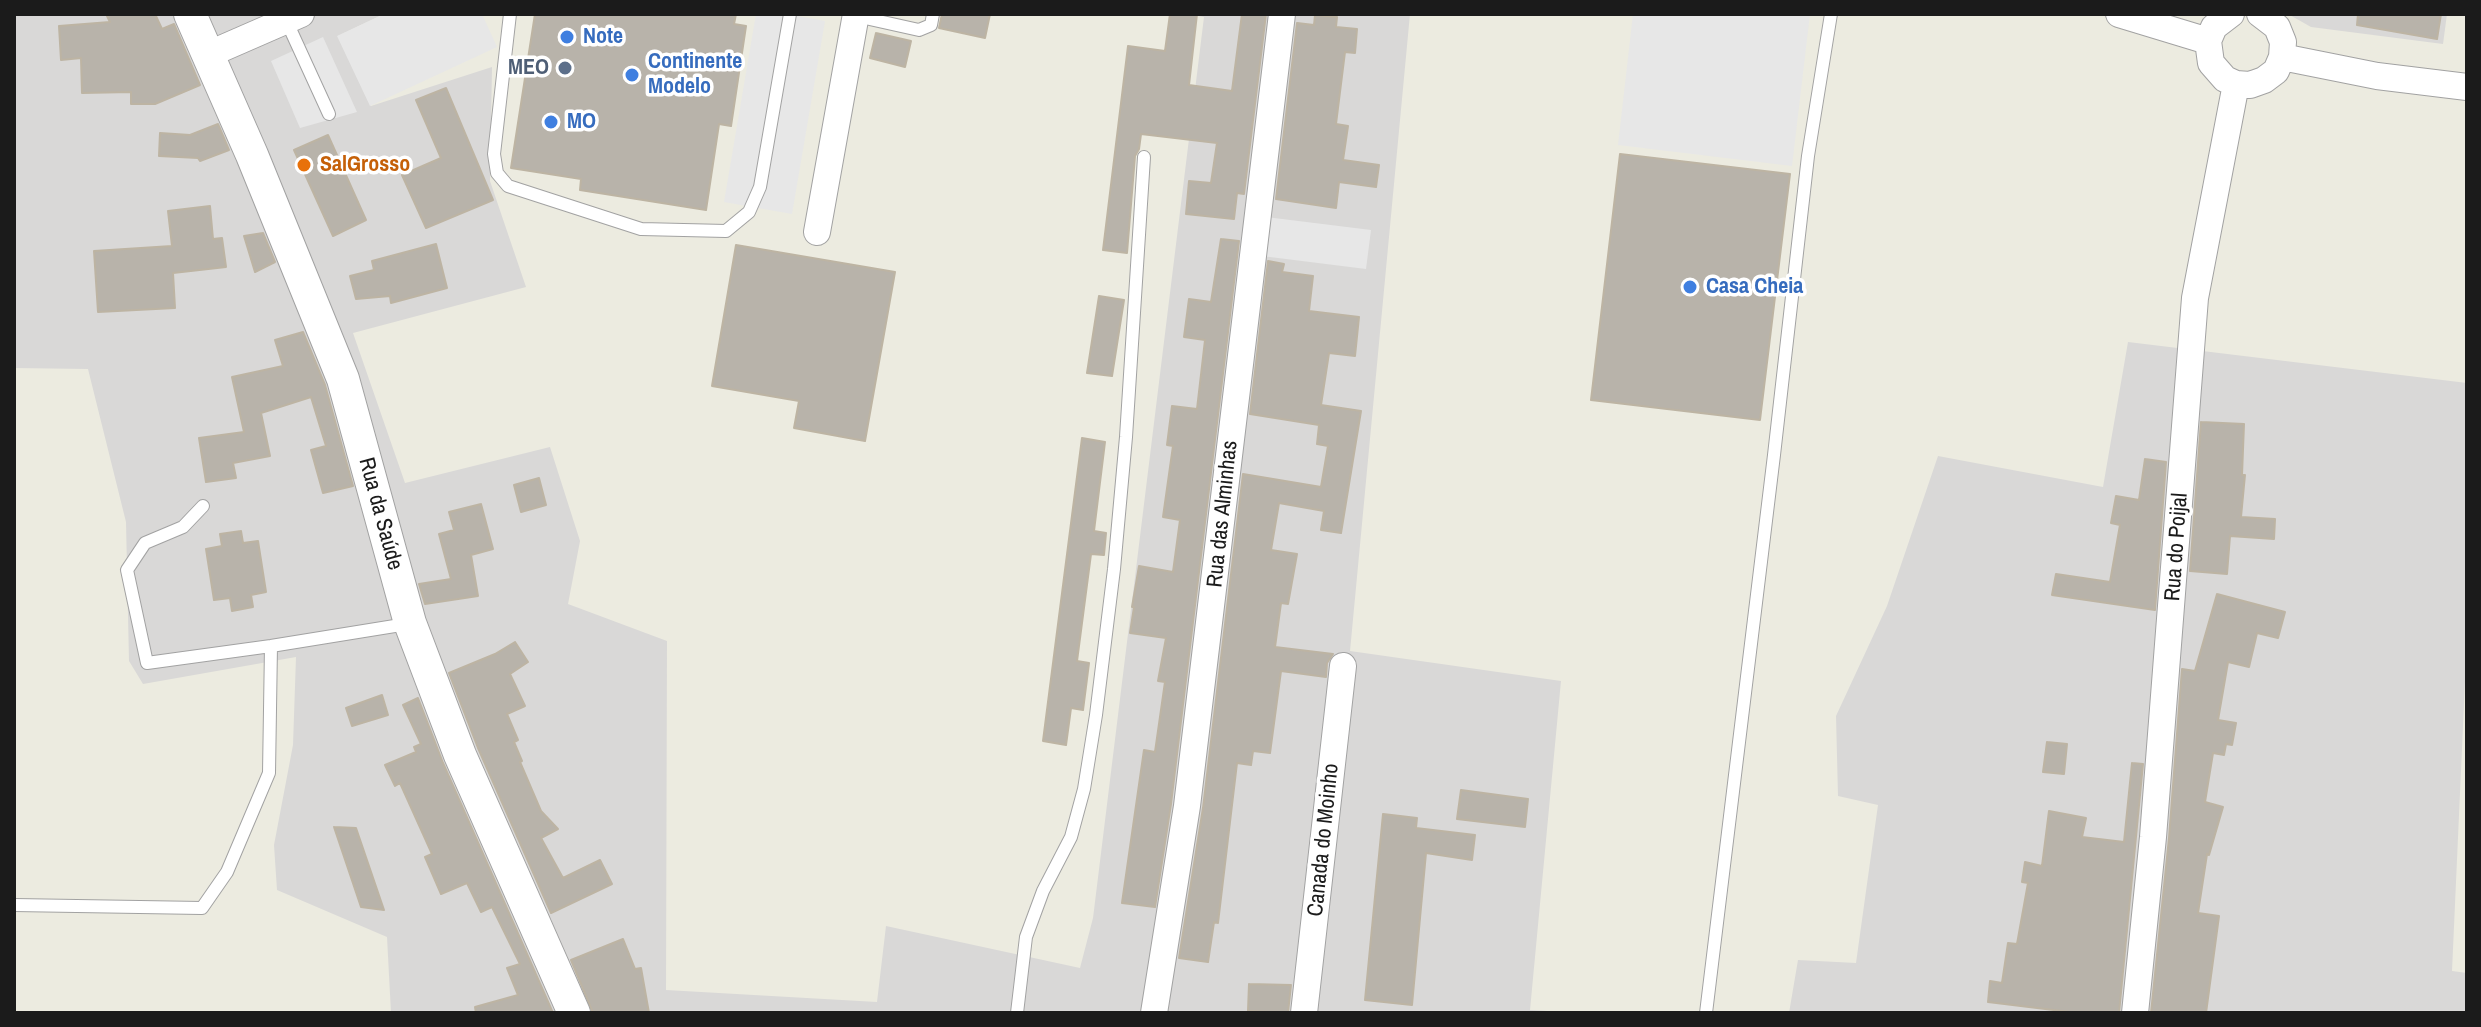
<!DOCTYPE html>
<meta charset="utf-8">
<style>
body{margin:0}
#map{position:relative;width:2481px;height:1027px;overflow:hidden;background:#ecebe0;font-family:"Archivo Narrow",sans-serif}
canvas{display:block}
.frame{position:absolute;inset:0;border:16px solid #1b1b1b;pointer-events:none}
</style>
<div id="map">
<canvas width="2481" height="1027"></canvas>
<div class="frame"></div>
</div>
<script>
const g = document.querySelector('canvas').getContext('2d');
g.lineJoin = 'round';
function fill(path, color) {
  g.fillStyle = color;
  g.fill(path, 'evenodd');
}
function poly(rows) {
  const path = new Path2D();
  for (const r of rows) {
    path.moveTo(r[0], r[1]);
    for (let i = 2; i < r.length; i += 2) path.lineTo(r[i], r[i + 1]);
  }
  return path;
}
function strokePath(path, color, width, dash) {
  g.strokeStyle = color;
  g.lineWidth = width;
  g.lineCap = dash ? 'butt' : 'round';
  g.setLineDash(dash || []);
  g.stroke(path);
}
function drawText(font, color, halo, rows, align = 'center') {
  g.font = font + ' "Archivo Narrow",sans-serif';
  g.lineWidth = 7;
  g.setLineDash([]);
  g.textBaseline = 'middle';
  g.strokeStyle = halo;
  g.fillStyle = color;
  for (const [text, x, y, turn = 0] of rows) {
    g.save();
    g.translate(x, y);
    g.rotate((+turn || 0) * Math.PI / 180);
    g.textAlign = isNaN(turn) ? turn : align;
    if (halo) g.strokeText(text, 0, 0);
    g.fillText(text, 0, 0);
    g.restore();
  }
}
fill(poly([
 [14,14,384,14,338,36,371,106,492,67,490,181,526,287,353,333,405,483,550,447,580,541,568,604,667,641,666,990,877,1002,886,926,1080,968,1093,918,1204,17,1189,14,1410,14,1350,651,1561,681,1530,1010,1583,1013,391,1013,387,937,277,890,274,845,293,745,296,657,143,684,129,661,126,522,88,369,14,368],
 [2288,14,2447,14,2443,44,2311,27],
 [2128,342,2467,383,2467,637,2452,971,2467,973,2467,1013,1789,1013,1798,960,1856,963,1878,805,1838,796,1836,716,1887,606,1938,456,2103,487]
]), '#d9d8d7');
fill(poly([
 [384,14,482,14,497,47,370,106,337,36],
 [756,14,787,14,825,21,792,214,724,202],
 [1633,14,1810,14,1792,166,1618,145],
 [323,37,357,112,300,128,271,61],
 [1266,217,1371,230,1366,269,1262,256]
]), '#e7e7e7');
const building = poly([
 [106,14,155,14,162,29,174,24,200,85,155,104,131,104,131,92,82,93,81,58,61,60,59,26,110,22,106,14],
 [535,14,736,14,734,24,746,26,731,126,719,124,706,210,580,190,581,179,511,168,535,14],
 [942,14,990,14,985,38,939,28,942,14],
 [1170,14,1197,14,1189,85,1232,91,1242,14,1266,14,1244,194,1237,193,1234,219,1186,214,1189,181,1211,183,1217,143,1141,134,1139,149,1135,156,1127,253,1103,250,1128,46,1165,51,1170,14],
 [2358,14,2441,14,2437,39,2357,25,2358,14],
 [1315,15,1337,17,1336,27,1357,29,1355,53,1345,52,1336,124,1348,126,1343,160,1379,165,1376,187,1339,182,1336,208,1276,199,1297,23,1314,25,1315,15],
 [876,33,911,41,905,67,870,58,876,33],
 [446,88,493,200,426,228,402,175,441,158,416,100,446,88],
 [218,124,229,150,200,161,198,158,159,156,160,133,190,135,218,124],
 [328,135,366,220,333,236,294,150,328,135],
 [1620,154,1790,174,1760,420,1591,400,1620,154],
 [210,206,213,239,222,238,226,267,173,273,175,308,98,312,94,251,172,246,168,211,210,206],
 [263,233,275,262,255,272,244,236,263,233],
 [1221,239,1239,241,1171,804,1155,907,1122,903,1144,750,1155,752,1165,682,1158,681,1166,638,1130,633,1134,607,1132,607,1139,566,1173,572,1180,520,1163,517,1173,446,1167,445,1172,406,1197,409,1205,340,1184,337,1189,299,1211,302,1221,239],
 [436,244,447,288,391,303,390,296,356,299,350,276,374,270,372,261,436,244],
 [736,245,895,272,865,441,794,428,799,401,712,386,736,245],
 [1268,261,1284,264,1282,272,1313,276,1309,311,1359,317,1355,356,1329,353,1321,405,1361,411,1341,533,1321,530,1324,511,1279,503,1271,550,1297,554,1288,604,1281,603,1275,647,1333,654,1327,663,1326,677,1281,671,1270,753,1253,751,1251,765,1237,763,1218,923,1214,922,1208,962,1179,958,1203,808,1243,474,1321,487,1328,446,1317,444,1319,425,1250,414,1268,261],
 [1099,296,1124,300,1112,376,1087,373,1099,296],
 [303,332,325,385,353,486,323,493,311,450,326,446,311,397,261,413,270,456,233,463,236,478,206,482,199,438,244,432,232,377,283,366,275,340,303,332],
 [2201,422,2244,424,2242,475,2245,475,2241,517,2275,519,2274,539,2230,536,2227,574,2190,571,2201,422],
 [1082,438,1105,442,1094,531,1106,533,1104,555,1091,554,1077,661,1089,663,1083,710,1071,708,1066,745,1043,741,1082,438],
 [2145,459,2166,462,2155,610,2052,595,2056,574,2110,582,2120,525,2111,523,2116,496,2139,500,2145,459],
 [539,478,546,505,521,512,514,485,539,478],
 [481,504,493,549,471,555,478,596,425,604,419,584,451,579,439,534,454,530,449,512,481,504],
 [241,531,243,543,258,541,266,592,251,595,253,607,232,611,230,598,214,600,206,549,222,546,220,534,241,531],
 [2217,594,2285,612,2278,638,2257,633,2249,667,2228,662,2218,720,2236,723,2232,745,2226,744,2224,755,2213,753,2205,802,2223,807,2209,855,2207,854,2198,913,2219,916,2206,1013,2151,1013,2169,838,2182,669,2195,671,2217,594],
 [515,642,528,662,510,674,525,706,507,714,518,740,514,742,522,761,520,762,541,811,558,829,541,838,563,878,600,860,612,884,551,913,478,748,449,673,495,654,515,642],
 [382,695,388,715,352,726,346,708,382,695],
 [418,698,443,763,553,1013,476,1013,475,1007,518,995,507,968,520,964,492,907,481,912,467,883,441,894,425,857,432,854,400,783,395,786,385,765,416,752,414,747,421,744,403,705,418,698],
 [2047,742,2067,744,2064,774,2043,772,2047,742],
 [2132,763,2143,764,2119,1013,2078,1013,1988,1002,1990,981,2002,983,2008,943,2017,944,2028,883,2022,882,2025,862,2042,866,2049,811,2086,818,2082,837,2124,842,2132,763],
 [1461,790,1528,799,1525,827,1457,819,1461,790],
 [1383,814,1417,818,1416,828,1475,835,1472,860,1426,853,1412,1005,1365,1000,1383,814],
 [334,827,356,828,384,910,361,907,334,827],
 [623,939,635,969,641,968,649,1013,593,1013,571,960,623,939],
 [1249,984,1291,985,1288,1013,1248,1011,1249,984]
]);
fill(building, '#b8b3aa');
strokePath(building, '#bdb4a3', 2);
const service = poly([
 [510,14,494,154,497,173,508,186,641,229,726,231,749,212,760,187,790,14],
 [856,16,919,30,931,25,933,14],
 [286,20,329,114],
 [203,506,183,527,145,543,127,570,147,663,271,646,407,624],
 [14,905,202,908,227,872,269,773,271,646],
 [1017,1013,1026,937,1043,891,1071,837,1084,789,1096,715,1114,569,1126,437,1144,157],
 [1706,1013,1774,455,1808,156,1831,14]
]);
const minor = poly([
 [2119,14,2208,41],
 [2231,14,2214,27,2208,41,2211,63,2225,79,2236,84,2250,85,2264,80,2276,71,2282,57,2283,42,2277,27,2260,14],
 [207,55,301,14],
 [2282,57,2377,76,2467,87],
 [817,232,856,14],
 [1154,1013,1187,806,1282,14],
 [1304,1013,1343,666],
 [2135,1013,2153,837,2195,298,2236,84]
]);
const tertiary = poly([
 [190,14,252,155,343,379,410,623,460,755,574,1013]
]);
strokePath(service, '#a2a2a2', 14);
strokePath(minor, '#a2a2a2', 28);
strokePath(tertiary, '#a2a2a2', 34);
strokePath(service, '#fff', 12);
strokePath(minor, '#fff', 26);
strokePath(tertiary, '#fff', 32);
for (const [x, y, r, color] of [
 [567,37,8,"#3f7fe0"],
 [565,68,8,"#5c6f8a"],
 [632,75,8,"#3f7fe0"],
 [551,122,8,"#3f7fe0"],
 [304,165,8,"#e8710a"],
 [1690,287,8,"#3f7fe0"]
]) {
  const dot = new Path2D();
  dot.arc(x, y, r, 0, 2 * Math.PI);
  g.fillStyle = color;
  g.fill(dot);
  strokePath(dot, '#fff', 3);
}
drawText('bold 22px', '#366cbe', '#fff', [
 ["Note",583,37],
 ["Continente",648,62],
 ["Modelo",648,87],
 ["MO",567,122],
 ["Casa Cheia",1706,287]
], 'left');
drawText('bold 22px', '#4e5e75', '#fff', [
 ["MEO",549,68]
], 'right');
drawText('bold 22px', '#c56008', '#fff', [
 ["SalGrosso",320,165]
], 'left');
drawText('22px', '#1b1b1b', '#fff', [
 ["Rua da Saúde",380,514,75],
 ["Rua das Alminhas",1223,514,-84],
 ["Rua do Poijal",2177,547,-86],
 ["Canada do Moinho",1324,840,-84]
]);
</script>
